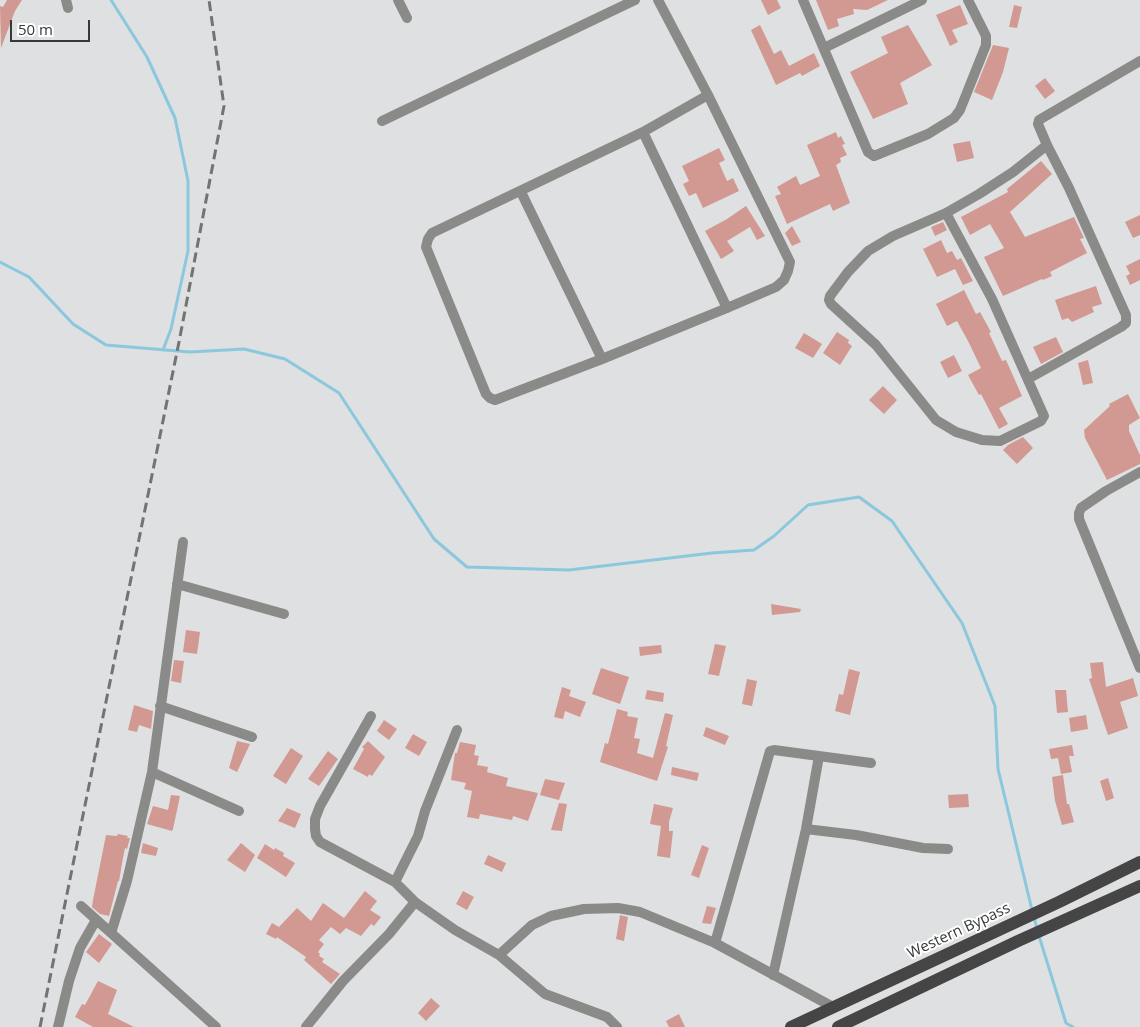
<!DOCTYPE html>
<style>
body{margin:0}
#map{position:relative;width:1140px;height:1027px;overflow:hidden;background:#dee0e1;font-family:"Open Sans",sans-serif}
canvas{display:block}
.scale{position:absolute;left:10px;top:20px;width:80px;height:22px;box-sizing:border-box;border:2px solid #373838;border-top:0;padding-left:6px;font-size:15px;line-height:18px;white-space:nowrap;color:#373838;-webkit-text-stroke:4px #fff;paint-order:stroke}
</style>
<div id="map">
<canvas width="1140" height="1027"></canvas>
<div class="scale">50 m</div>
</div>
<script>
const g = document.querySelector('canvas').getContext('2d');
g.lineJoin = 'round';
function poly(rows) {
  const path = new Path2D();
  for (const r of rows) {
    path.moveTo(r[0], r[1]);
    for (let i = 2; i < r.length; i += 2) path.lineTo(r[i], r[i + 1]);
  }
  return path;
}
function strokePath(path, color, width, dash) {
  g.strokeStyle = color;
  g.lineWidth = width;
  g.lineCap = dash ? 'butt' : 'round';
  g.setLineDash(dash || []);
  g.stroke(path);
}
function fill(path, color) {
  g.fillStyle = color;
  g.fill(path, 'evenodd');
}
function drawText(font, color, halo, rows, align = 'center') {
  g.font = font + ' "Open Sans",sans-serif';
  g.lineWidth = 4;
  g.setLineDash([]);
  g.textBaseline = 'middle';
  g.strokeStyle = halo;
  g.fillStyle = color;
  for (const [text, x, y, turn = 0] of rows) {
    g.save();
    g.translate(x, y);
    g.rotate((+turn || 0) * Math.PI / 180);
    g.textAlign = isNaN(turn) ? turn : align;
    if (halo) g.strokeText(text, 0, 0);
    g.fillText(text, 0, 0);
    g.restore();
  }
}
strokePath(poly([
 [111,0,147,57,175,118,188,181,188,251,171,329,163,350],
 [0,262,29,277,73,324,106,345,190,352,244,349,285,359,339,393,434,539,467,567,569,570,712,553,754,550,774,536,808,505,859,497,892,521,962,623,995,706,998,769,1032,910],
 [1034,916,1037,930],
 [1039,936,1066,1023,1073,1027]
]), '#8bc7dd', 3);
fill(poly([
 [7,0,22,0,15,11,1,48,0,6,3,7],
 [761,0,777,0,781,8,768,15],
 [816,0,888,0,867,10,853,9,854,14,837,19,839,26,828,30],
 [960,5,968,24,952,30,958,42,950,46,936,15],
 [1014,5,1022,7,1017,28,1009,27],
 [760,25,774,54,781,50,789,66,814,53,820,66,802,76,800,73,776,85,751,30],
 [908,25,932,65,900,83,908,104,873,119,850,72,888,53,881,37],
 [993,45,1009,48,1003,72,992,100,974,92],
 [1045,78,1055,91,1045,99,1035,86],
 [836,132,838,138,841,136,845,144,842,145,847,155,840,158,841,162,836,165,850,203,833,211,830,204,787,224,775,196,781,194,777,187,796,176,800,185,820,176,807,145],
 [970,141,974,158,957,162,953,144],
 [719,148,725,160,719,163,727,181,733,178,739,191,703,208,696,193,689,196,683,184,689,181,682,166],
 [1041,161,1052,174,1010,212,1025,237,1074,217,1084,238,1080,239,1087,253,1050,272,1052,276,1043,280,1042,279,1003,296,984,257,1004,248,990,224,970,235,961,217,1008,192,1007,189],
 [746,206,765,236,757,240,750,227,727,241,734,251,721,259,705,231,727,219],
 [1140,215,1140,235,1133,238,1125,222],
 [943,222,947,230,935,236,931,227],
 [792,226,801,242,792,246,785,233],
 [941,240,947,253,952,251,957,260,961,258,973,281,963,285,955,269,937,277,923,249],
 [1140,259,1140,280,1130,285,1126,276,1130,274,1126,266],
 [1096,286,1102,304,1092,307,1094,312,1072,322,1068,318,1062,320,1055,300],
 [964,290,976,314,980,312,991,332,989,333,1002,361,1006,360,1022,396,999,408,1008,424,999,429,981,394,979,395,968,375,981,368,968,341,957,321,947,326,936,304],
 [837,332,849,340,848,343,852,346,840,365,823,353],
 [804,333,822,344,813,358,795,348],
 [1056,337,1063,352,1041,364,1033,347],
 [954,355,962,371,948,378,940,362],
 [1088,360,1093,383,1083,385,1078,363],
 [883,386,897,400,884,414,869,400],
 [1128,394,1140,418,1129,425,1129,431,1140,455,1140,464,1107,480,1085,438,1084,430,1110,406,1109,404],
 [1023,437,1033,448,1017,464,1003,450,1008,445],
 [771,604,801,609,800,612,772,615],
 [186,630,200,632,197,654,183,652],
 [715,644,726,646,719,676,708,674],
 [661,645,662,653,640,656,639,647],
 [174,660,184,661,181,683,171,681],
 [1103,662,1106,687,1133,678,1138,696,1120,702,1128,728,1108,735,1089,679,1092,678,1090,663],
 [601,668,629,677,620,704,592,694],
 [849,669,860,672,850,715,835,711,839,694,843,695],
 [747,679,757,681,752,706,742,704],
 [562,687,571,690,569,696,586,702,580,717,565,711,563,719,554,717],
 [647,690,664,693,663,702,645,699],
 [1055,690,1066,690,1068,712,1057,713],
 [134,705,153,711,151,729,139,725,137,732,128,730],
 [617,709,628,712,627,716,638,718,634,738,640,739,637,753,653,758,665,713,673,715,666,746,668,747,657,781,600,762,605,743,608,744],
 [1086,715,1088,729,1071,732,1069,718],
 [384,720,397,729,389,740,377,731],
 [706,727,729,736,725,745,703,736],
 [413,734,427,742,419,756,405,748],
 [237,741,250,744,237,772,229,768],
 [368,741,385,757,372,776,369,774,368,777,353,769,364,749,362,747],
 [460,742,476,745,474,755,479,756,477,765,488,767,487,772,508,778,506,786,538,793,528,821,513,816,512,820,480,814,479,819,467,817,472,791,464,789,466,783,451,780,455,753,457,753],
 [1072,745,1074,756,1069,756,1072,772,1061,774,1058,758,1051,759,1049,749],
 [291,748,303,756,286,784,273,776],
 [328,751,338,759,319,786,308,779],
 [672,767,699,773,697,781,671,775],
 [1063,775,1067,804,1069,804,1074,822,1062,825,1055,801,1052,777],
 [1108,778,1114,798,1106,801,1100,781],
 [545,779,565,783,559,800,540,795],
 [968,794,969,807,949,808,948,795],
 [171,795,180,796,173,829,172,831,147,824,153,806,168,810],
 [559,803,567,804,562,831,551,830],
 [654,804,673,808,669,822,669,831,673,831,670,858,657,856,661,826,650,824],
 [287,808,301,814,295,828,278,821],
 [118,834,128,836,127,838,130,838,127,849,125,848,123,858,119,881,118,881,109,916,100,914,92,907,93,900,106,835,117,836],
 [143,843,158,848,156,856,141,853],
 [241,843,255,855,245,872,227,860],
 [265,844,274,850,275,848,284,853,283,856,295,863,286,877,257,858],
 [702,845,709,848,699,878,691,875],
 [488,855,506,863,502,872,484,864],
 [365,891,377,901,370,910,381,917,374,926,371,924,361,936,346,928,340,934,331,927,319,940,324,944,318,952,320,954,319,956,324,959,322,962,340,974,331,984,304,960,306,957,277,937,276,939,266,934,272,923,279,927,297,908,311,921,323,903,344,918],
 [463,891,474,897,467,910,456,904],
 [707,906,716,908,711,924,702,923],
 [620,915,628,917,624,941,616,939],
 [99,934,112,944,99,963,86,952],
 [98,981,117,990,108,1014,134,1027,93,1027,75,1017,82,1004,85,1005],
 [431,998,440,1006,426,1021,418,1013],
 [679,1014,685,1027,669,1027,666,1021]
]), '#d19991');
strokePath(poly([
 [66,0,68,8],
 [398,0,407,18],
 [658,0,708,95,790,262,788,271,784,280,776,287,727,308,602,359,495,400,490,398,486,394,426,247,428,239,432,233,643,132,708,95],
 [803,0,868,152,874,156,928,134,954,118,960,110,986,45,986,36,968,0],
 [824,48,922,0],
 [382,121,635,0],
 [643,132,727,308],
 [521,192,602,359],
 [946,213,992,299,1044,416,1041,421,1000,441,982,440,956,432,936,420,876,345,831,304,829,300,830,296,848,272,868,251,893,236,946,213,979,194,1013,172,1047,145],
 [1028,379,1121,327,1126,323,1126,315,1069,188,1047,145,1038,124,1039,120,1140,61],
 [1140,472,1106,491,1081,508,1079,513,1079,519,1140,668],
 [177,584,284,614],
 [160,706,252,737],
 [371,716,320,806,315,819,315,829,316,836,320,842,395,882,415,902,455,930,499,955,545,994,607,1017,617,1027],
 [152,772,239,811],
 [806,829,856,835,923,848,948,849],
 [395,882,418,836,425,811,457,730],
 [81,906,216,1027],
 [111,933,127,881,152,772,183,542],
 [499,955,532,925,551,916,584,909,618,908,640,912,715,943],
 [773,975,806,829,819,756],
 [833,1007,715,943,770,751,774,750,871,763],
 [58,1027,69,981,80,948,96,920],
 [306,1027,343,981,389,934,415,902]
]), '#8a8a89', 10);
strokePath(poly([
 [791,1027,1059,902,1140,862],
 [838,1027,1018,941,1140,886]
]), '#464545', 12);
strokePath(poly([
 [40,1027,179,342,224,106,209,0]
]), '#727474', 3, [10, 5]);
drawText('15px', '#373838', '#fff', [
 ["Western Bypass",959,931,-25]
]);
</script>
